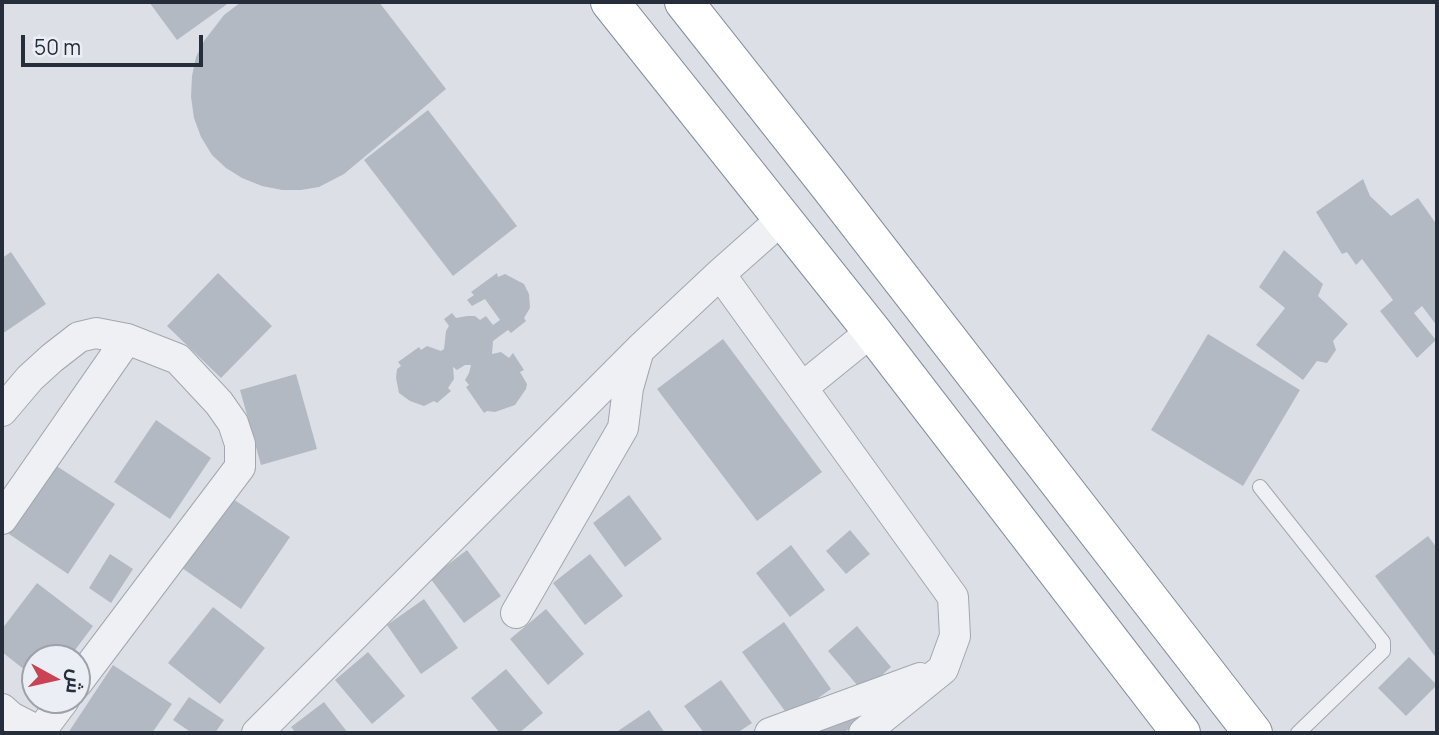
<!DOCTYPE html>
<meta charset="utf-8">
<style>
body{margin:0}
#map{position:relative;width:1439px;height:735px;overflow:hidden;background:#dce0e6;font-family:Manrope,Cairo,sans-serif}
canvas{display:block}
.frame{position:absolute;inset:0;border:4px solid #262d3b;pointer-events:none}
.north{position:absolute;left:21px;top:644px;width:70px;height:70px;box-sizing:border-box;background:#ebeef4;border:2px solid #9ca1aa;border-radius:50%;rotate:98deg;font-size:19px;font-weight:700;line-height:28px;text-align:center;color:#262d3b}
.north::after{content:'';display:block;margin:auto;width:24px;height:32px;background:#c94354;clip-path:polygon(50% 0,100% 100%,50% 72%,0 100%)}
.scale{position:absolute;left:21px;top:35px;width:182px;height:32px;box-sizing:border-box;border:4px solid #262d3b;border-top:0;padding-left:9px;font-size:21px;line-height:24px;white-space:nowrap;color:#262d3b;-webkit-text-stroke:5px #ebeef4;paint-order:stroke}
</style>
<div id="map">
<canvas width="1439" height="735"></canvas>
<div class="frame"></div>
<div class="north">ش</div>
<div class="scale">50 m</div>
</div>
<script>
const g = document.querySelector('canvas').getContext('2d');
g.lineJoin = 'round';
function fill(path, color) {
  g.fillStyle = color;
  g.fill(path, 'evenodd');
}
function poly(rows) {
  const path = new Path2D();
  for (const r of rows) {
    path.moveTo(r[0], r[1]);
    for (let i = 2; i < r.length; i += 2) path.lineTo(r[i], r[i + 1]);
  }
  return path;
}
function strokePath(path, color, width, dash) {
  g.strokeStyle = color;
  g.lineWidth = width;
  g.lineCap = dash ? 'butt' : 'round';
  g.setLineDash(dash || []);
  g.stroke(path);
}
fill(poly([
 [149,2,230,2,177,40],
 [241,2,379,2,446,89,344,174,319,187,301,190,282,190,262,186,242,178,226,168,212,155,201,137,194,118,191,97,192,76,196,57,204,41,224,15],
 [428,110,517,226,453,276,364,160],
 [1363,179,1370,196,1391,216,1418,198,1437,225,1437,326,1422,306,1414,313,1436,340,1417,358,1380,311,1393,300,1362,259,1356,265,1347,252,1342,254,1316,212],
 [1284,250,1323,284,1318,296,1348,324,1333,341,1336,350,1327,363,1317,361,1303,380,1256,345,1285,308,1259,287],
 [11,252,46,304,2,334,2,258],
 [218,273,272,326,221,378,167,326],
 [497,273,498,277,505,274,524,284,529,294,530,308,524,318,526,321,511,333,508,330,493,341,492,354,501,352,509,358,513,353,524,370,520,372,527,384,526,389,515,405,495,412,487,411,484,413,466,387,469,385,465,380,469,373,471,365,465,365,457,370,453,367,454,379,448,388,451,391,437,403,434,401,424,406,410,401,399,393,396,378,397,369,401,366,398,362,419,347,421,350,427,346,441,351,444,349,446,331,449,326,444,319,452,313,456,318,467,316,475,316,480,320,486,316,493,325,500,320,485,299,472,306,467,300,474,295,471,292],
 [1208,334,1300,390,1243,486,1151,430],
 [723,339,822,472,757,521,657,389],
 [296,374,317,449,261,465,240,390],
 [156,420,211,458,170,519,114,482],
 [55,465,115,504,68,574,9,534],
 [629,495,662,539,625,567,593,523],
 [230,497,290,537,241,609,182,568],
 [850,530,870,554,846,574,826,551],
 [1428,536,1437,548,1437,659,1375,576],
 [791,545,825,590,790,617,756,573],
 [467,550,501,596,464,623,430,578],
 [110,554,133,569,111,603,89,588],
 [590,554,623,596,585,625,553,583],
 [37,583,93,626,69,658,35,658,35,678,2,652,2,629],
 [424,599,458,648,421,674,387,625],
 [213,607,265,648,220,704,168,663],
 [546,609,584,654,548,685,510,639],
 [784,622,831,689,790,718,742,652],
 [857,626,891,667,863,692,828,651],
 [368,652,405,696,372,724,335,680],
 [1409,657,1437,685,1406,716,1378,688],
 [113,665,172,704,152,733,68,733],
 [506,669,543,713,519,733,500,733,471,698],
 [721,680,752,723,737,733,704,733,684,706],
 [189,697,224,720,215,733,192,733,173,720],
 [324,702,348,733,296,733,291,727],
 [649,710,665,733,615,733],
 [864,711,868,716,843,733,806,733]
]), '#b3b9c2');
const lane = poly([
 [1260,487,1383,642,1383,651,1298,733]
]);
const street = poly([
 [720,274,953,597,955,636,943,669,864,733],
 [803,387,872,331],
 [2,411,30,378,52,358,79,337,96,333,127,339,178,359,219,403,233,423,240,444,240,467,77,683],
 [2,519,127,339],
 [516,613,623,428,628,388,638,353],
 [2,709,11,717,42,733],
 [40,732,64,700],
 [257,733,639,350,720,274,782,219],
 [770,733,920,678]
]);
const highway = poly([
 [610,2,872,331,1181,733],
 [684,2,827,183,1253,733]
]);
strokePath(lane, '#a2a7af', 16);
strokePath(street, '#a2a7af', 32);
strokePath(highway, '#848d9c', 40);
strokePath(lane, '#eef0f4', 14);
strokePath(street, '#eef0f4', 30);
strokePath(highway, '#fff', 38);
</script>
